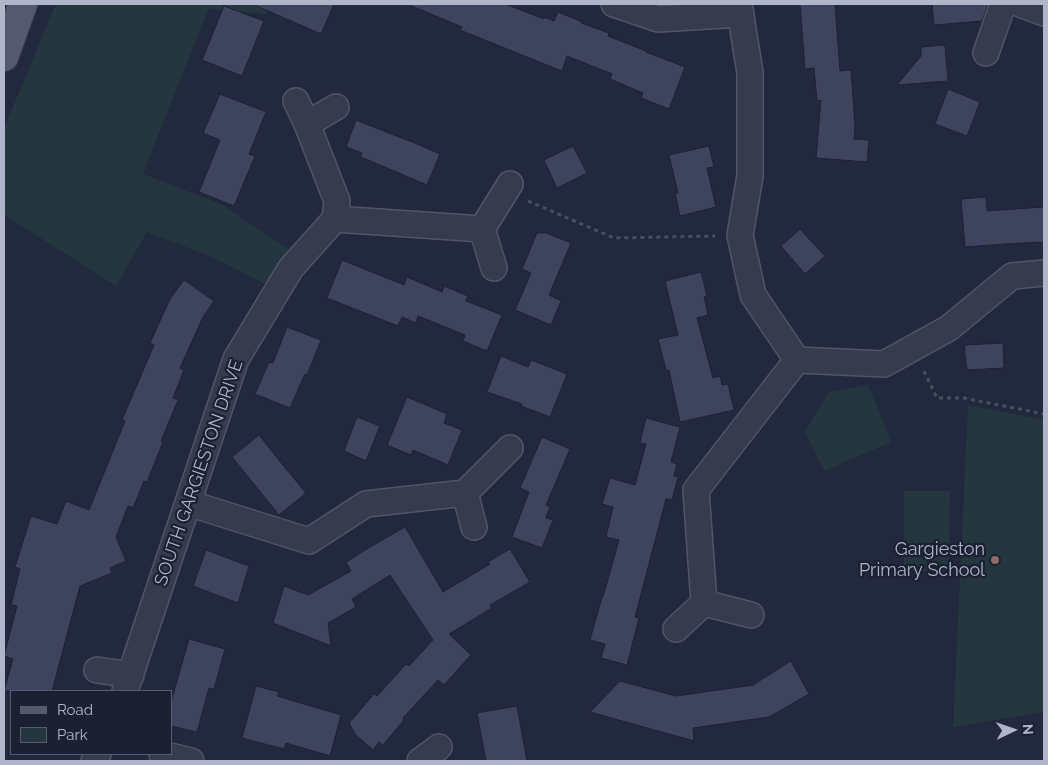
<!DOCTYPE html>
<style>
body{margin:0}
#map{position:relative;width:1048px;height:765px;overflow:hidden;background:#22283d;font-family:Raleway,sans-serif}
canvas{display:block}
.frame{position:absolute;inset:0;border:5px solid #b1b5c9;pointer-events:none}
.legend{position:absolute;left:10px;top:690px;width:162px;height:65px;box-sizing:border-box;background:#1b2032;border:1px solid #575c6e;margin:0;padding:6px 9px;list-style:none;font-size:15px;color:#b1b5c9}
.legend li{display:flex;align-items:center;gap:10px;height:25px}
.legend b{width:25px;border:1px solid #575c6e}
.north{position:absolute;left:988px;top:705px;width:50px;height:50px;-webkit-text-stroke:4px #1b2032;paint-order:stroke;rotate:87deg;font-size:14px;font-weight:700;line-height:20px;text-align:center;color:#b1b5c9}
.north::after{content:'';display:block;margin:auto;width:18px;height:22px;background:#b1b5c9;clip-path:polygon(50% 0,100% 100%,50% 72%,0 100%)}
</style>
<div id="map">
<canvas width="1048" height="765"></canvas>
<div class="frame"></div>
<ul class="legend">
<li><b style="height:6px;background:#54596d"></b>Road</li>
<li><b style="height:14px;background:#24363e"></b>Park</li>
</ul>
<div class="north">N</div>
</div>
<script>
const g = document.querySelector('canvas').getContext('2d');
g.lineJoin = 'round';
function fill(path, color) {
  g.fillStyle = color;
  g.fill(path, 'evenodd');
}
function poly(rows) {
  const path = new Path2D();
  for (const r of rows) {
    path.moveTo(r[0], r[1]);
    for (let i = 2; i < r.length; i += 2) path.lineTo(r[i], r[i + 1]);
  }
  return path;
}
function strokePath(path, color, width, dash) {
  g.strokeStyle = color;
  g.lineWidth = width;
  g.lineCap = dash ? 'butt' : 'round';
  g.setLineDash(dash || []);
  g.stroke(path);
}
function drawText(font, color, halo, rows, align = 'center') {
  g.font = font + ' Raleway,sans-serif';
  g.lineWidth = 4.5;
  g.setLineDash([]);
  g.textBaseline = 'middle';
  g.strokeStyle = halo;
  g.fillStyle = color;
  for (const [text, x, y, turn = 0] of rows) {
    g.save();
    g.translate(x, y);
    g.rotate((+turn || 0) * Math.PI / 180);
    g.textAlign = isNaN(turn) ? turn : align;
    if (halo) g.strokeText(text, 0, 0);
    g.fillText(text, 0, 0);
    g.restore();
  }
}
fill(poly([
 [56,4,272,4,266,14,208,9,143,174,223,205,291,251,265,284,214,258,147,232,116,286,4,215,4,128],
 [868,385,891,442,824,471,805,432,829,392],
 [968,405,1044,420,1044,712,953,727],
 [904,491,950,491,949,571,904,571]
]), '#24363e');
const building = poly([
 [252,4,334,4,321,34,252,4],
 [407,4,505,4,544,19,544,17,554,21,558,12,582,22,581,23,609,33,608,36,646,51,646,52,685,67,669,109,641,98,643,93,610,79,612,74,567,56,562,71,460,30,462,27,407,4],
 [800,4,835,4,840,71,851,70,855,126,854,139,869,140,867,162,816,158,821,100,817,101,814,68,805,69,800,4],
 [932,4,988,4,982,21,934,25,932,4],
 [224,6,264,21,242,76,202,60,224,6],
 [945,45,948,81,897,85,921,56,921,47,945,45],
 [948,89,980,102,967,136,935,124,948,89],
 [220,94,266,112,249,154,255,156,234,206,199,192,220,140,203,133,220,94],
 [356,120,417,144,440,154,427,185,361,157,362,153,346,147,356,120],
 [573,146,587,173,557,188,544,160,573,146],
 [709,146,714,167,707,168,716,207,680,216,675,193,678,193,669,155,709,146],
 [986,197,987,211,1044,207,1044,242,1005,244,965,247,961,199,986,197],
 [800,229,825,256,805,274,781,246,800,229],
 [537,233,546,233,571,243,549,295,561,301,551,325,515,310,531,273,522,269,537,233],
 [342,260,404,285,407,277,442,292,444,286,468,296,466,301,502,315,487,351,463,341,465,335,418,316,416,323,402,317,398,326,327,298,342,260],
 [701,272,707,296,704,297,708,315,697,318,713,378,720,376,722,385,728,384,734,410,680,422,669,370,666,370,658,339,678,335,665,281,701,272],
 [184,280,214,301,203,317,180,368,184,370,173,398,178,400,161,441,163,442,147,482,144,481,133,508,128,506,116,537,126,561,110,568,112,573,80,586,52,691,4,691,13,659,4,656,17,606,11,605,20,569,15,567,31,516,57,524,66,501,89,510,125,421,122,420,154,345,150,343,170,299,184,280],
 [287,327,321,340,307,375,305,374,290,408,255,394,269,362,273,363,287,327],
 [1003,343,1004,368,967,370,964,347,965,347,965,345,1003,343],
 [501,356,528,367,531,360,567,374,550,417,521,406,522,404,487,392,501,356],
 [407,397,447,414,444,423,462,430,448,465,413,450,411,455,387,445,407,397],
 [357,417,380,426,366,461,344,451,357,417],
 [646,418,680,427,671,462,677,464,674,476,678,477,672,500,666,499,635,617,639,618,627,665,601,658,605,644,590,640,602,597,603,597,619,540,606,537,613,507,602,504,610,478,635,485,646,444,640,443,646,418],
 [259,435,278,459,306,493,279,515,232,457,259,435],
 [542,437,570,449,546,505,550,507,546,518,553,520,542,548,512,537,529,492,520,488,542,437],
 [405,527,443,592,490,564,488,562,510,549,530,582,490,605,492,608,449,634,471,655,444,685,438,680,403,718,404,720,383,745,379,742,373,750,355,734,349,723,374,694,377,696,406,664,409,666,433,640,390,575,352,599,356,607,328,623,331,646,273,623,284,586,308,595,351,571,346,562,370,547,405,527],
 [206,550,249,566,238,603,193,586,206,550],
 [189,639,225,649,214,689,209,688,197,732,171,726,171,702,189,639],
 [791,661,809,694,769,717,693,728,694,741,590,712,620,681,676,696,753,685,791,661],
 [256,686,279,692,277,696,341,715,330,756,286,743,284,749,242,738,256,686],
 [517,706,527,761,486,761,477,713,517,706]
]);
fill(building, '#3e445e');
strokePath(building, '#1d2234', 1);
const minor = poly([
 [614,4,658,19,741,14],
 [739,4,750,73,750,176,740,235,753,295,797,360,884,364,949,328,1012,276,1044,273],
 [1020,4,1044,13],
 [986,53,1003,4],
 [307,124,336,107],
 [335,219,482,229,510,184],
 [482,229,494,268],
 [465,493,474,527],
 [188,503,309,541,366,504,465,493,510,448],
 [704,603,751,615],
 [676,629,704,603,696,490,797,360],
 [97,670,131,675],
 [125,691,236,359,291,268,335,219,337,201,307,124,296,101],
 [162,754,191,761],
 [94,761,98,754],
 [420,761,439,747]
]);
const primary = poly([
 [4,57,23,4]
]);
strokePath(minor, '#515568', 28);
strokePath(primary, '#3f4456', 30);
strokePath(poly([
 [528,201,614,238,715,236],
 [924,371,937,398,964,398,1044,414]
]), '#42535b', 3, [4, 4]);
strokePath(minor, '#363b4d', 25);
strokePath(primary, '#54596d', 28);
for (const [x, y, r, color] of [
 [995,560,5,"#8d6e63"]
]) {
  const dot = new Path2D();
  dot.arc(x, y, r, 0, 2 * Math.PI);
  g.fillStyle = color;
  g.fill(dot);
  strokePath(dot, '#1b2032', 2);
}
drawText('18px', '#b1b5c9', '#1b2032', [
 ["SOUTH GARGIESTON DRIVE",199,473,-71]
]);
drawText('18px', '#b1b5c9', '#1b2032', [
 ["Gargieston",985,550],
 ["Primary School",985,571]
], 'right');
</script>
